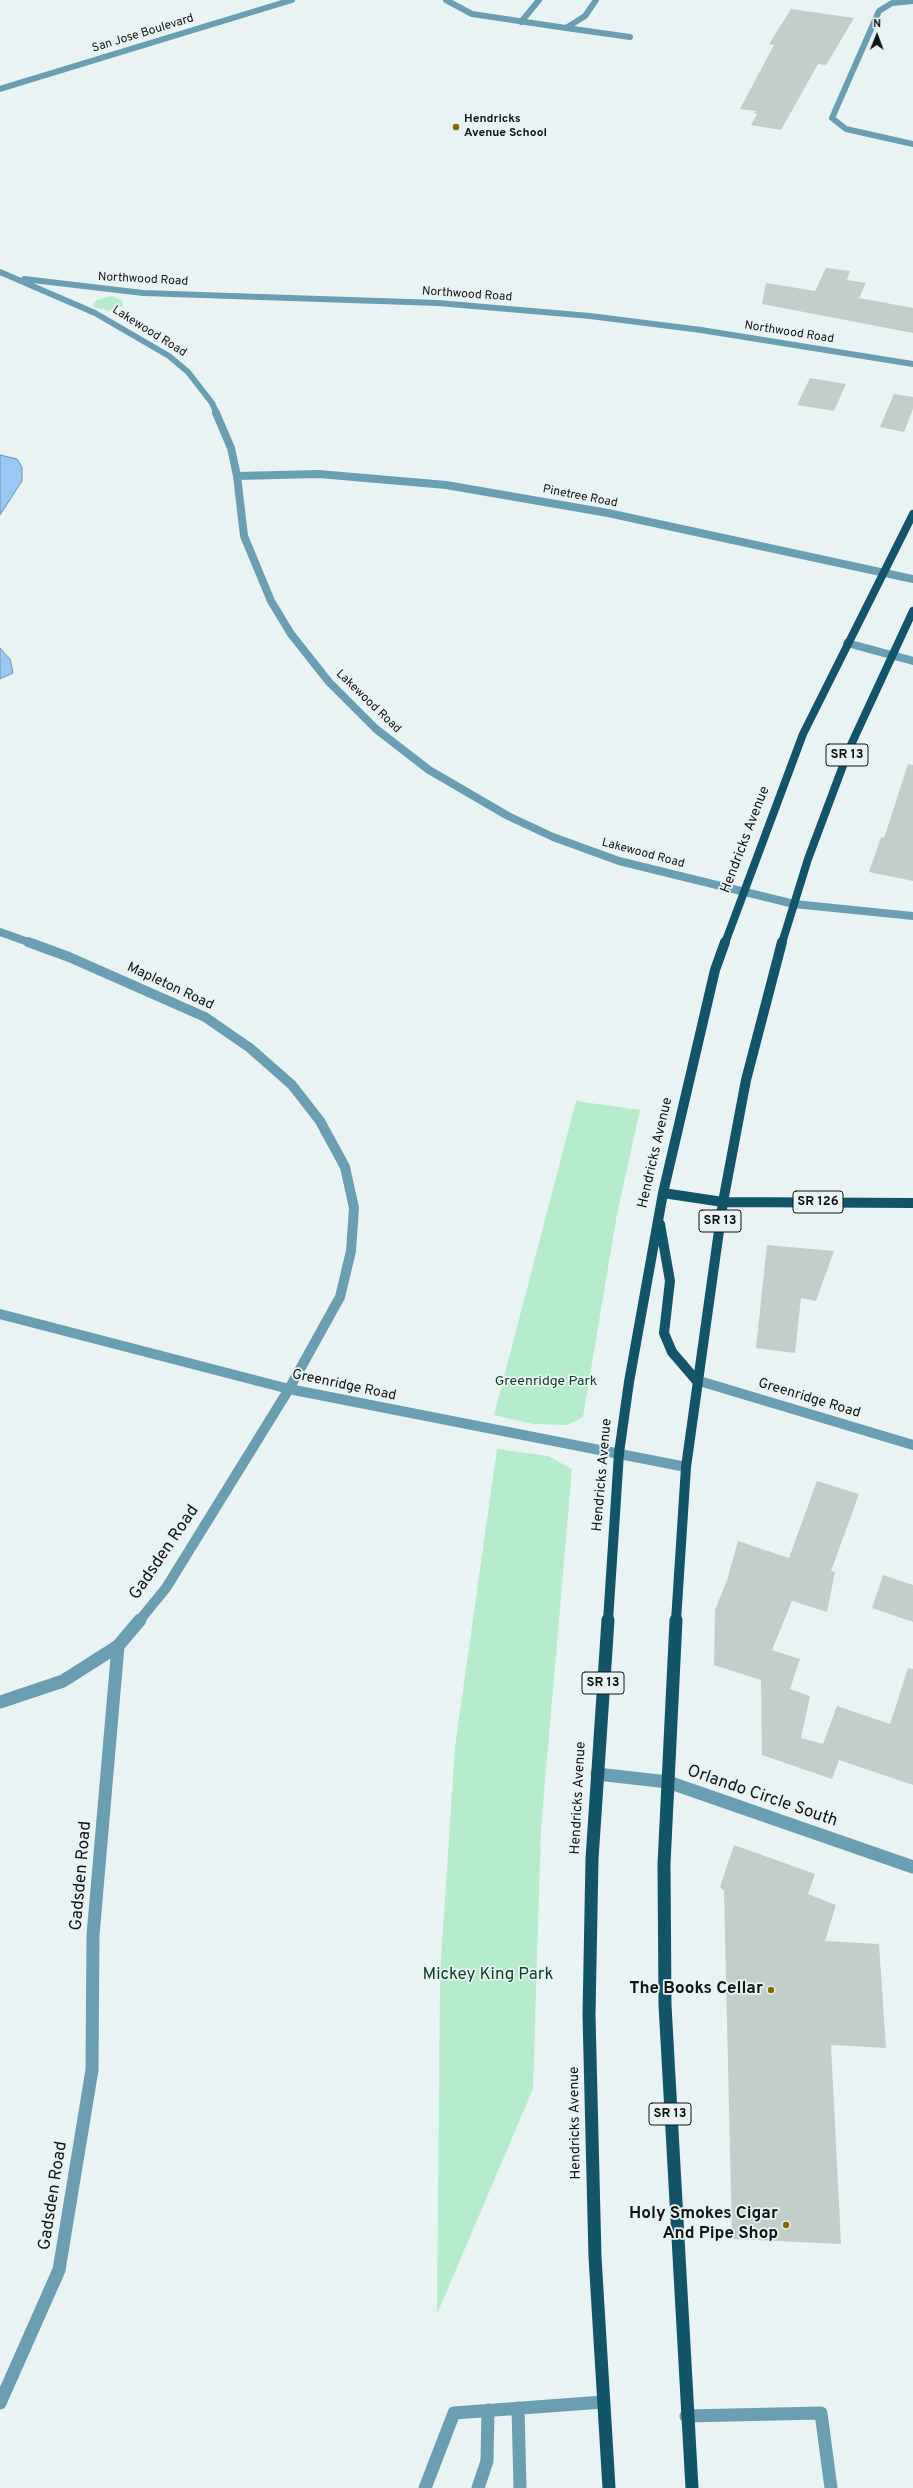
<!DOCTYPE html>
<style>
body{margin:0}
#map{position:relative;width:913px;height:2488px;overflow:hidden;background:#e9f3f4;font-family:Overpass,sans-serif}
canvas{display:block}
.north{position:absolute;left:857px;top:16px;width:40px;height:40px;-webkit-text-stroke:3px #e9f3f4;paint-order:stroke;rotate:1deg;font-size:11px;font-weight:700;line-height:16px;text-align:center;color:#111515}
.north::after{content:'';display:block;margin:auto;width:14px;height:18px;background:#111515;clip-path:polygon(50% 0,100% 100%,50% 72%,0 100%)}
</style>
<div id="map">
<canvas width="913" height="2488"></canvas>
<div class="north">N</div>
</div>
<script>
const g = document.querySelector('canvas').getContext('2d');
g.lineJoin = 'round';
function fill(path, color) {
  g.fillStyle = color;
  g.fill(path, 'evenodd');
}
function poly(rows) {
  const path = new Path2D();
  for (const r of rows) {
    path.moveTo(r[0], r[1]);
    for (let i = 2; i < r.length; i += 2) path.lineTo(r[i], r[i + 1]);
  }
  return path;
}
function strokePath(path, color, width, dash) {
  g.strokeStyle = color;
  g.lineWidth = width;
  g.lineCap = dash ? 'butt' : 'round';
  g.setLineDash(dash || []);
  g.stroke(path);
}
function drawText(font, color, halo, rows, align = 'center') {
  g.font = font + ' Overpass,sans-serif';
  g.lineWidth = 3.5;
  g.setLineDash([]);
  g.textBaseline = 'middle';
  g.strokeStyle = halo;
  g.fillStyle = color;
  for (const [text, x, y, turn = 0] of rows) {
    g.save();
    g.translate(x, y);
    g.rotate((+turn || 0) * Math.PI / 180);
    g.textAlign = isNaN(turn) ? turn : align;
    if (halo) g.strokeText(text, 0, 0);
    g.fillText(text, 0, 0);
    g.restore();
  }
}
fill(poly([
 [111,296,122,300,123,306,109,311,94,307,93,304,97,300],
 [576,1101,640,1110,617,1214,583,1417,567,1425,533,1424,494,1415],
 [497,1449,548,1456,572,1469,541,1828,533,2089,437,2314,440,1976,455,1747]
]), '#b5eccb');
const water = poly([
 [0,455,17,459,22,467,22,481,0,515,0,455],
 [0,648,10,659,13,673,0,679,0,648]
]);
fill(water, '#98c9f5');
strokePath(water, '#7093b2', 1);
fill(poly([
 [791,9,854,18,826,65,818,64,781,130,751,125,757,114,754,113,756,111,740,109,774,45,769,44],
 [826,268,850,271,847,280,866,283,859,298,913,308,913,333,762,304,766,283,815,291],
 [810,378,846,384,834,411,797,405],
 [894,394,913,397,913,409,904,432,880,427],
 [908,764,913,765,913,881,869,872,881,837,884,838],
 [767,1245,834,1251,816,1301,801,1298,795,1353,756,1348],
 [817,1481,859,1494,831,1571,835,1572,827,1612,792,1601,772,1650,800,1659,790,1689,810,1696,801,1738,823,1744,837,1706,890,1724,908,1668,913,1669,913,1785,839,1760,832,1779,762,1755,761,1680,714,1665,715,1610,727,1580,738,1541,789,1558],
 [883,1575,913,1585,913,1622,872,1608],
 [734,1845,815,1874,808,1894,836,1905,825,1941,879,1944,886,2048,831,2045,841,2244,732,2239,724,1891,720,1887]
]), '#c3cdca');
strokePath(poly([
 [446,0,472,14,566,28,585,16,596,0],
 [913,1,892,3,879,11,832,118,846,129,913,144],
 [521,22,539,0],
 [566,28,630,37],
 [0,89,292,0],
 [0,272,95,313,169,356,188,372,212,403,217,414],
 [24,279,143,293,438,303,590,316,701,330,913,364]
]), '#6a9fb3', 6);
strokePath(poly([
 [216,413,231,448,237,476,244,536,271,601,291,634,329,682,376,729,429,770,508,816,553,837,619,861,794,904,913,916],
 [237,476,319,474,446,485,608,513,913,579],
 [847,643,913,661],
 [0,932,31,943]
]), '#6a9fb3', 8);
strokePath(poly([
 [28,942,69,957,205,1017,250,1048,292,1085,320,1121,345,1167,354,1208,351,1251,340,1297,289,1389,166,1588,139,1621],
 [0,1314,289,1389,686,1467],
 [696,1380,913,1445]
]), '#6a9fb3', 10);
strokePath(poly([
 [0,1702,63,1681,118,1646],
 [597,1774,668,1782,913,1867],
 [0,2403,59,2270,92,2070,93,1935,118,1646,140,1620],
 [518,2408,520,2488],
 [686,2416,821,2413,831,2488],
 [425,2488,454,2413,603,2402],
 [478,2488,487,2461,488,2410]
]), '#6a9fb3', 13);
strokePath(poly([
 [725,943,803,734,913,514],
 [782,943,808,859,850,747,913,611]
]), '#12556a', 8);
strokePath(poly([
 [663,1193,723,1202,913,1203],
 [660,1224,670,1281,664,1333,672,1352,696,1380],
 [608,1621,619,1453,629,1382,663,1193,715,970,725,942],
 [676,1621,686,1467,723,1202,746,1080,782,942]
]), '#12556a', 10);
strokePath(poly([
 [608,1620,592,1859,589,2015,595,2257,609,2488],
 [676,1620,664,1864,665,2005,692,2488]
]), '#12556a', 13);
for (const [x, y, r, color] of [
 [456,127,4,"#846a05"],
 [771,1990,4,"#846a05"],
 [786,2225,4,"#846a05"]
]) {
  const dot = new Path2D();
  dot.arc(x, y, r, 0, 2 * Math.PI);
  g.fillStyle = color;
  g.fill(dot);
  strokePath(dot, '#e9f3f4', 1.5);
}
drawText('12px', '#111515', '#e9f3f4', [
 ["San Jose Boulevard",143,34,-17],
 ["Northwood Road",143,280,3],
 ["Northwood Road",467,295,4],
 ["Lakewood Road",149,332,32],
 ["Northwood Road",789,333,9],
 ["Pinetree Road",580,497,11],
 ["Lakewood Road",368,702,44],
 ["Lakewood Road",643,854,15]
]);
drawText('bold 12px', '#111515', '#e9f3f4', [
 ["Hendricks",464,120],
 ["Avenue School",464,134]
], 'left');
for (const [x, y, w] of [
 [847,755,42],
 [818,1202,50],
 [720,1221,42],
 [603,1683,42],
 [670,2114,42]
]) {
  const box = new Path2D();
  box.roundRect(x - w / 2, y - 11, w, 22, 3);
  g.fillStyle = '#e9f3f4';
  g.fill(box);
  strokePath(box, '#111515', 1);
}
drawText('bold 13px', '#111515', null, [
 ["SR 13",847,755],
 ["SR 126",818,1202],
 ["SR 13",720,1221],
 ["SR 13",603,1683],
 ["SR 13",670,2114]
]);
drawText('14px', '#111515', '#e9f3f4', [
 ["Hendricks Avenue",746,840,-69],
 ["Mapleton Road",170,987,25],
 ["Hendricks Avenue",656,1153,-77],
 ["Greenridge Road",344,1386,12],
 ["Greenridge Road",809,1399,17],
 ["Hendricks Avenue",603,1475,-85],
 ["Hendricks Avenue",579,1798,-87],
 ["Hendricks Avenue",576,2123,-91]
]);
drawText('14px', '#0d3e26', '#e9f3f4', [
 ["Greenridge Park",546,1382]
]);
drawText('17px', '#111515', '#e9f3f4', [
 ["Gadsden Road",165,1553,-56],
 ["Orlando Circle South",762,1797,19],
 ["Gadsden Road",82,1876,-85],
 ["Gadsden Road",54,2196,-81]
]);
drawText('17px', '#0d3e26', '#e9f3f4', [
 ["Mickey King Park",488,1976]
]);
drawText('bold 17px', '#111515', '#e9f3f4', [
 ["The Books Cellar",763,1990],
 ["Holy Smokes Cigar",778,2215],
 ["And Pipe Shop",778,2235]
], 'right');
</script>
